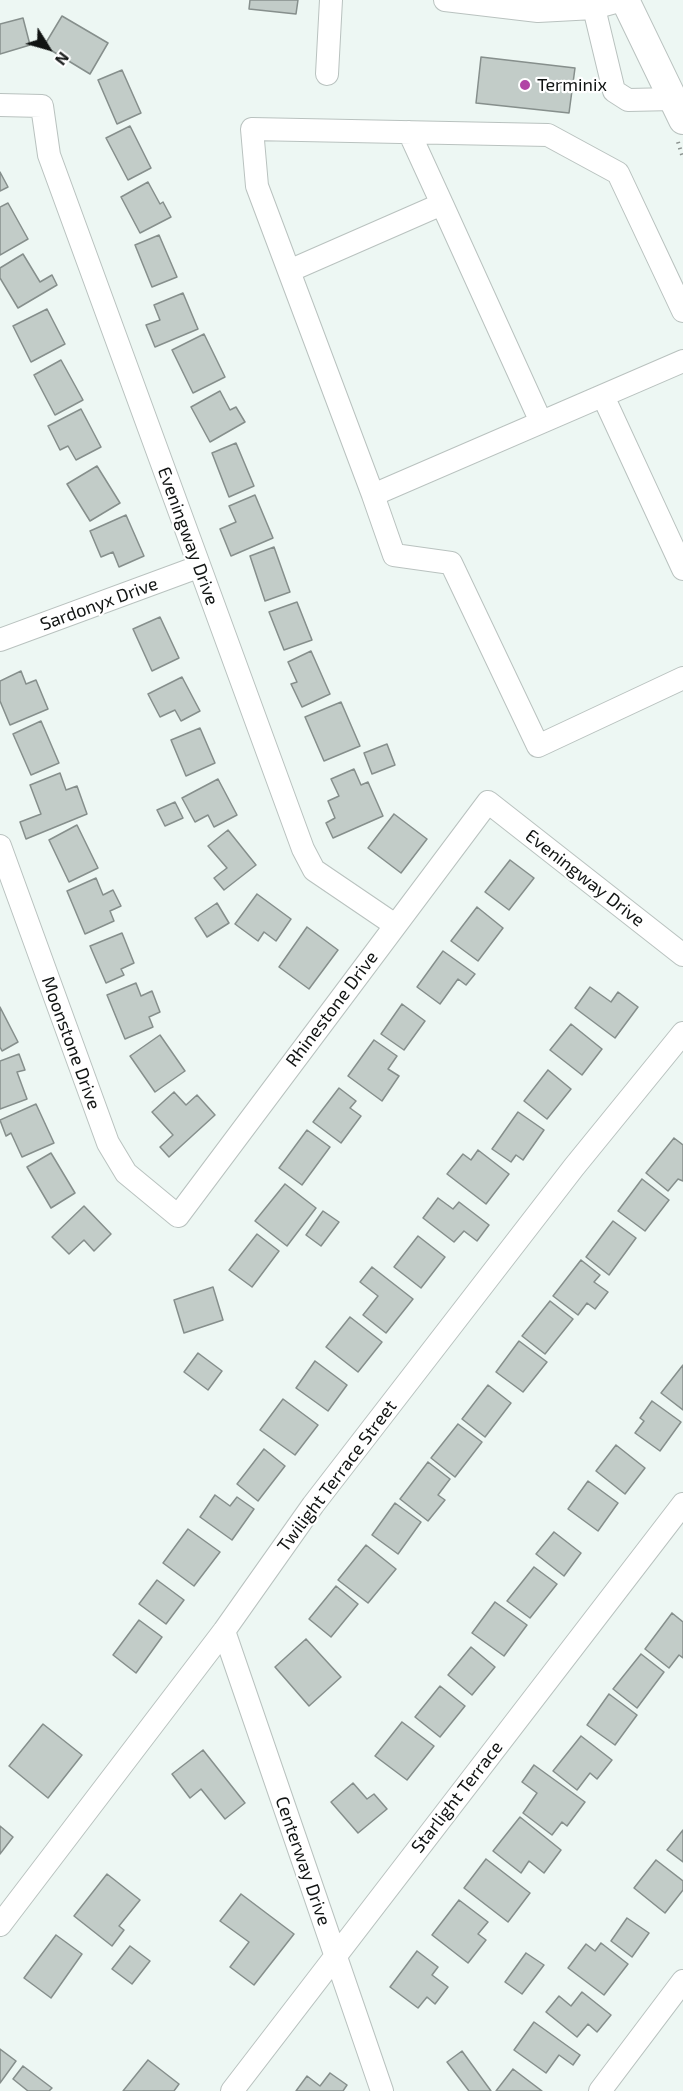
<!DOCTYPE html>
<style>
body{margin:0}
#map{position:relative;width:683px;height:2091px;overflow:hidden;background:#edf7f3;font-family:"Exo 2",sans-serif}
canvas{display:block}
.north{position:absolute;left:18px;top:18px;width:60px;height:60px;-webkit-text-stroke:4px #fff;paint-order:stroke;rotate:127deg;font-size:16px;font-weight:700;line-height:24px;text-align:center;color:#111413}
.north::after{content:'';display:block;margin:auto;width:21px;height:27px;background:#111413;clip-path:polygon(50% 0,100% 100%,50% 72%,0 100%)}
</style>
<div id="map">
<canvas width="683" height="2091"></canvas>
<div class="north">N</div>
</div>
<script>
const g = document.querySelector('canvas').getContext('2d');
g.lineJoin = 'round';
function fill(path, color) {
  g.fillStyle = color;
  g.fill(path, 'evenodd');
}
function poly(rows) {
  const path = new Path2D();
  for (const r of rows) {
    path.moveTo(r[0], r[1]);
    for (let i = 2; i < r.length; i += 2) path.lineTo(r[i], r[i + 1]);
  }
  return path;
}
function strokePath(path, color, width, dash) {
  g.strokeStyle = color;
  g.lineWidth = width;
  g.lineCap = dash ? 'butt' : 'round';
  g.setLineDash(dash || []);
  g.stroke(path);
}
function drawText(font, color, halo, rows, align = 'center') {
  g.font = font + ' "Exo 2",sans-serif';
  g.lineWidth = 4.5;
  g.setLineDash([]);
  g.textBaseline = 'middle';
  g.strokeStyle = halo;
  g.fillStyle = color;
  for (const [text, x, y, turn = 0] of rows) {
    g.save();
    g.translate(x, y);
    g.rotate((+turn || 0) * Math.PI / 180);
    g.textAlign = isNaN(turn) ? turn : align;
    if (halo) g.strokeText(text, 0, 0);
    g.fillText(text, 0, 0);
    g.restore();
  }
}
const building = poly([
 [250,0,298,0,296,14,249,9,250,0],
 [62,16,108,43,90,74,44,46,62,16],
 [23,18,30,45,0,54,0,24,23,18],
 [481,57,575,68,569,113,476,103,481,57],
 [122,70,141,113,117,124,98,80,122,70],
 [130,126,151,168,128,180,106,138,130,126],
 [0,172,8,187,0,191,0,172],
 [148,182,160,204,163,202,171,217,140,233,121,197,148,182],
 [8,203,28,239,0,255,0,207,8,203],
 [159,235,177,277,152,287,135,245,159,235],
 [23,254,40,282,52,275,57,285,18,308,0,278,0,268,23,254],
 [183,293,198,329,155,347,146,325,160,320,154,305,183,293],
 [47,309,65,344,31,362,13,326,47,309],
 [204,334,225,377,193,393,172,350,204,334],
 [61,360,83,400,55,415,34,375,61,360],
 [220,391,230,410,236,407,245,422,210,442,191,407,220,391],
 [81,409,101,447,76,460,68,446,60,450,48,426,81,409],
 [236,443,254,486,229,497,212,453,236,443],
 [97,466,120,503,90,521,67,484,97,466],
 [255,495,273,538,231,556,220,529,236,522,229,506,255,495],
 [126,515,144,556,119,567,113,552,101,557,90,531,126,515],
 [274,547,290,592,265,601,250,556,274,547],
 [297,602,312,640,284,650,269,612,297,602],
 [160,617,179,658,152,671,133,629,160,617],
 [311,651,330,694,302,707,291,684,297,682,288,662,311,651],
 [21,671,26,684,36,680,48,709,10,725,0,701,0,681,21,671],
 [182,677,200,711,181,721,175,710,160,717,148,694,182,677],
 [341,702,360,746,324,761,305,717,341,702],
 [41,721,59,763,31,775,13,734,41,721],
 [200,728,215,763,186,776,171,740,200,728],
 [387,744,395,765,372,774,364,753,387,744],
 [354,769,361,785,368,782,383,816,333,838,326,823,335,818,328,801,339,796,331,779,354,769],
 [60,773,66,790,77,786,87,814,26,839,20,822,41,814,30,785,60,773],
 [218,779,237,815,214,827,208,815,195,822,182,798,218,779],
 [175,802,183,818,165,826,157,810,175,802],
 [394,814,427,839,401,873,368,848,394,814],
 [77,825,98,868,69,882,49,840,77,825],
 [228,830,256,865,224,890,214,878,227,868,208,846,228,830],
 [510,860,534,878,509,910,485,892,510,860],
 [96,878,103,895,113,890,121,906,110,911,114,921,85,934,67,891,96,878],
 [257,894,291,919,276,941,264,932,258,941,235,924,257,894],
 [217,903,229,923,207,937,195,918,217,903],
 [477,907,503,928,478,961,451,941,477,907],
 [307,927,338,950,309,989,279,967,307,927],
 [122,933,134,963,121,969,124,975,106,983,90,946,122,933],
 [443,951,475,974,466,985,458,979,440,1004,417,987,443,951],
 [136,983,141,996,152,991,160,1012,149,1017,153,1027,125,1039,107,995,136,983],
 [590,987,611,1002,618,992,638,1007,615,1038,575,1008,590,987],
 [402,1004,425,1021,404,1050,381,1034,402,1004],
 [0,1007,18,1042,2,1051,0,1047,0,1007],
 [571,1024,602,1049,582,1075,550,1050,571,1024],
 [160,1035,185,1071,155,1092,130,1056,160,1035],
 [374,1040,397,1056,388,1069,399,1076,382,1101,348,1076,374,1040],
 [19,1054,25,1070,17,1072,27,1099,0,1109,0,1061,19,1054],
 [548,1070,571,1089,547,1119,524,1101,548,1070],
 [339,1088,356,1101,350,1108,361,1116,341,1143,313,1122,339,1088],
 [174,1092,186,1105,197,1095,215,1115,169,1157,160,1147,173,1135,152,1112,174,1092],
 [36,1104,54,1143,22,1157,11,1133,6,1136,0,1120,36,1104],
 [518,1112,544,1130,523,1160,516,1155,511,1162,492,1149,518,1112],
 [307,1130,330,1147,302,1185,279,1168,307,1130],
 [674,1138,683,1145,683,1181,678,1179,668,1191,646,1173,674,1138],
 [478,1150,509,1174,486,1204,447,1174,463,1154,471,1160,478,1150],
 [51,1153,75,1193,51,1208,27,1167,51,1153],
 [642,1179,669,1200,645,1231,618,1211,642,1179],
 [285,1184,316,1208,287,1246,255,1221,285,1184],
 [438,1198,453,1209,459,1202,489,1225,477,1241,464,1231,454,1242,423,1218,438,1198],
 [84,1206,111,1234,94,1251,84,1240,69,1254,52,1237,84,1206],
 [323,1211,339,1222,321,1246,306,1235,323,1211],
 [613,1221,636,1238,609,1275,586,1257,613,1221],
 [257,1234,279,1251,252,1287,229,1270,257,1234],
 [418,1236,445,1257,421,1288,394,1267,418,1236],
 [581,1260,600,1275,594,1282,608,1292,595,1309,587,1303,578,1315,553,1296,581,1260],
 [372,1267,413,1299,386,1333,363,1315,378,1296,360,1282,372,1267],
 [213,1287,223,1320,184,1333,174,1300,213,1287],
 [550,1301,573,1319,545,1354,522,1336,550,1301],
 [350,1317,382,1342,358,1372,326,1347,350,1317],
 [519,1341,547,1362,523,1392,496,1372,519,1341],
 [198,1353,222,1371,208,1390,184,1372,198,1353],
 [315,1361,347,1385,328,1411,296,1388,315,1361],
 [683,1365,683,1410,661,1393,683,1365],
 [488,1385,511,1403,485,1437,462,1419,488,1385],
 [283,1399,318,1425,295,1455,260,1430,283,1399],
 [652,1401,681,1422,660,1451,635,1433,644,1421,640,1418,652,1401],
 [458,1424,482,1442,455,1477,431,1458,458,1424],
 [616,1445,645,1468,625,1494,596,1471,616,1445],
 [264,1449,285,1466,258,1501,237,1484,264,1449],
 [428,1462,450,1479,438,1495,445,1500,428,1521,400,1499,428,1462],
 [588,1481,618,1503,598,1531,568,1509,588,1481],
 [215,1495,230,1506,237,1497,254,1509,232,1540,200,1517,215,1495],
 [395,1503,421,1522,398,1554,372,1535,395,1503],
 [188,1529,220,1552,194,1586,163,1563,188,1529],
 [554,1532,581,1553,564,1576,536,1554,554,1532],
 [366,1545,396,1569,368,1603,338,1580,366,1545],
 [534,1567,557,1584,530,1618,507,1601,534,1567],
 [157,1580,184,1600,166,1624,139,1604,157,1580],
 [336,1586,358,1604,331,1637,309,1619,336,1586],
 [495,1602,527,1625,504,1656,472,1633,495,1602],
 [672,1613,683,1622,683,1658,679,1655,669,1668,645,1649,672,1613],
 [139,1620,162,1637,136,1673,113,1655,139,1620],
 [306,1639,341,1677,309,1706,275,1667,306,1639],
 [471,1647,495,1667,472,1695,448,1675,471,1647],
 [641,1654,664,1672,637,1708,613,1689,641,1654],
 [440,1686,465,1706,440,1737,415,1717,440,1686],
 [609,1694,637,1715,615,1745,587,1725,609,1694],
 [402,1722,434,1746,407,1780,375,1756,402,1722],
 [43,1724,82,1755,48,1798,9,1766,43,1724],
 [581,1736,612,1760,597,1779,590,1773,577,1790,553,1771,581,1736],
 [203,1750,245,1803,225,1819,201,1789,190,1798,172,1774,203,1750],
 [534,1765,585,1802,567,1826,562,1822,552,1835,523,1813,537,1793,522,1782,534,1765],
 [353,1783,367,1799,374,1794,387,1809,358,1833,331,1802,353,1783],
 [520,1817,561,1850,544,1873,529,1861,521,1873,493,1851,520,1817],
 [0,1826,13,1837,0,1854,0,1826],
 [683,1830,683,1862,667,1850,683,1830],
 [486,1859,530,1893,508,1922,464,1888,486,1859],
 [656,1860,683,1881,683,1890,665,1913,634,1888,656,1860],
 [107,1874,140,1900,119,1926,124,1930,112,1946,74,1916,107,1874],
 [241,1894,294,1934,254,1985,230,1967,249,1942,220,1921,241,1894],
 [459,1900,488,1922,478,1934,486,1940,468,1963,432,1935,459,1900],
 [627,1918,649,1933,632,1957,611,1941,627,1918],
 [56,1935,82,1954,51,1998,24,1978,56,1935],
 [601,1943,628,1964,604,1995,568,1968,586,1944,595,1951,601,1943],
 [130,1946,150,1961,132,1984,112,1969,130,1946],
 [417,1951,438,1967,432,1975,448,1987,435,2004,427,1997,418,2008,390,1987,417,1951],
 [526,1953,544,1965,522,1994,505,1982,526,1953],
 [582,1992,611,2015,597,2032,588,2024,577,2037,546,2012,559,1996,571,2006,582,1992],
 [534,2022,580,2055,573,2065,559,2055,546,2073,514,2050,534,2022],
 [0,2049,16,2061,0,2083,0,2049],
 [462,2051,491,2091,469,2091,447,2062,462,2051],
 [148,2060,179,2084,174,2091,123,2091,148,2060],
 [23,2066,52,2088,49,2091,28,2091,13,2079,23,2066],
 [513,2069,542,2091,496,2091,513,2069],
 [330,2073,347,2085,343,2091,296,2091,307,2076,320,2086,330,2073]
]);
fill(building, '#c2ccc8');
strokePath(building, '#868f8c', 1.5);
const minor = poly([
 [445,0,538,11,594,8,623,0],
 [594,8,614,91,628,100,674,99],
 [327,74,331,0],
 [0,105,42,106,49,155,303,849,314,870,395,925],
 [409,132,442,204],
 [289,271,442,204,541,422],
 [683,361,373,495,394,555,451,563,538,746,683,678],
 [603,396,683,569],
 [373,495,257,186,252,129,548,135,618,173,683,311],
 [0,640,198,567],
 [0,846,108,1143,126,1173,178,1216,488,802,683,955],
 [224,1631,382,2091],
 [0,1925,224,1631,313,1505,574,1167,683,1033],
 [232,2091,683,1504],
 [600,2091,683,1981]
]);
const major = poly([
 [625,0,683,120]
]);
strokePath(minor, '#b9c2bf', 24);
strokePath(major, '#b9c2bf', 30);
strokePath(poly([
 [678,142,683,158]
]), '#8d9491', 4, [1.5, 4.5]);
strokePath(minor, '#fff', 22);
strokePath(major, '#fff', 28);
for (const [x, y, r, color] of [
 [525,85,6,"#b145a5"]
]) {
  const dot = new Path2D();
  dot.arc(x, y, r, 0, 2 * Math.PI);
  g.fillStyle = color;
  g.fill(dot);
  strokePath(dot, '#fff', 2);
}
drawText('18px', '#111413', '#fff', [
 ["Terminix",537,85]
], 'left');
drawText('18px', '#111413', '#fff', [
 ["Eveningway Drive",188,536,70],
 ["Sardonyx Drive",99,604,-20],
 ["Eveningway Drive",585,878,38],
 ["Rhinestone Drive",332,1009,-53],
 ["Moonstone Drive",71,1043,70],
 ["Twilight Terrace Street",337,1476,-53],
 ["Starlight Terrace",457,1797,-52],
 ["Centerway Drive",303,1861,71]
]);
</script>
